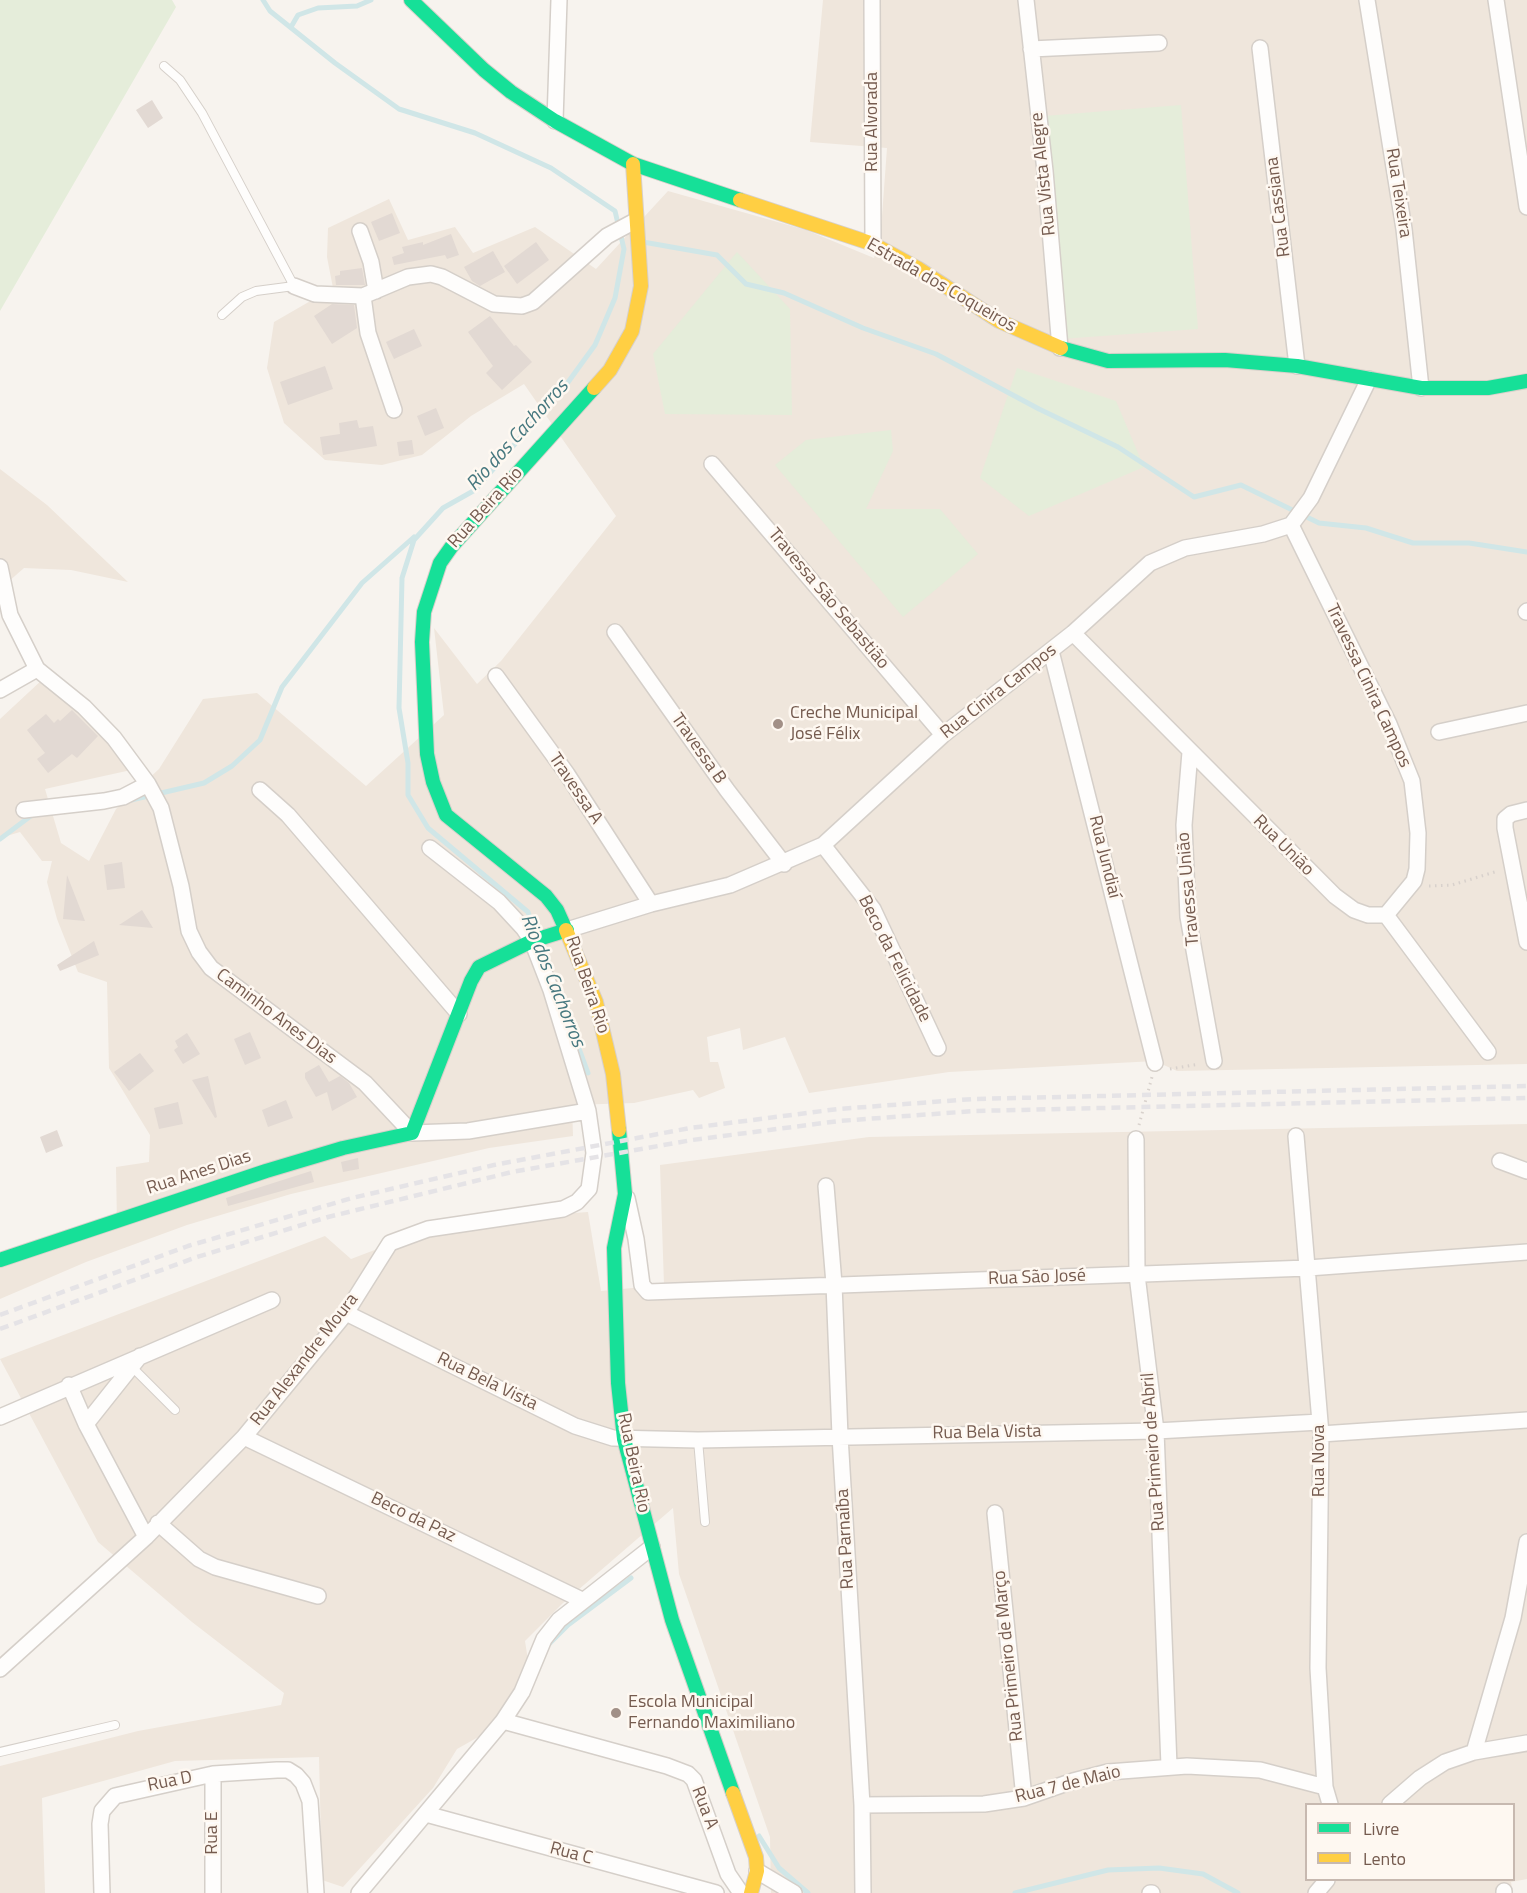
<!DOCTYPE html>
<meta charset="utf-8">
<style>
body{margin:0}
#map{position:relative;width:1527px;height:1893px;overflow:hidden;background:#f7f3ee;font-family:"Titillium Web",sans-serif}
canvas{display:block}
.legend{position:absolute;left:1305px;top:1803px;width:210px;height:78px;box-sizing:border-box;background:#fef8f1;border:2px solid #c7b9b0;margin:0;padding:8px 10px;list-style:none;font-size:18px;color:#755b4f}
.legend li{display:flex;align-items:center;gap:12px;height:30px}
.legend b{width:30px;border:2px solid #c7b9b0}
</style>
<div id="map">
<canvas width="1527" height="1893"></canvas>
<ul class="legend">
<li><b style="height:8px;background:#16e098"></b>Livre</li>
<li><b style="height:8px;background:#ffcf43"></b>Lento</li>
</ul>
</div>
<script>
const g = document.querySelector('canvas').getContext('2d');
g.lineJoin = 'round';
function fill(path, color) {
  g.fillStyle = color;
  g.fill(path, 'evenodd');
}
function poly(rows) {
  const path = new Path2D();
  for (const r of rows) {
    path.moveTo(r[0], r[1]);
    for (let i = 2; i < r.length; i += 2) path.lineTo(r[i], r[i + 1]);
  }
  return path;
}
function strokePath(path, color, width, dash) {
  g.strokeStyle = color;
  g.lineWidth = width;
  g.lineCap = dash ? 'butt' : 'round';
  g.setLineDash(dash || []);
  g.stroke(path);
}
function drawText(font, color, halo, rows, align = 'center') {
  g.font = font + ' "Titillium Web",sans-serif';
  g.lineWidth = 5;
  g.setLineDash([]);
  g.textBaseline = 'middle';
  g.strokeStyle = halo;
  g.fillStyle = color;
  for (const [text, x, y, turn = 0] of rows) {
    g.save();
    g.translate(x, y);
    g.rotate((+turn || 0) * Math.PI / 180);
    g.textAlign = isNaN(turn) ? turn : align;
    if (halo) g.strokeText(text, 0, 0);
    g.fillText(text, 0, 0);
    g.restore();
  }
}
fill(poly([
 [823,0,1527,0,1527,1064,1177,1071,1155,1061,949,1072,809,1093,785,1037,743,1050,740,1028,707,1037,710,1062,718,1062,725,1088,699,1098,693,1090,634,1103,572,1105,573,1136,489,1148,291,1194,187,1225,86,1262,0,1299,0,1267,117,1225,116,1167,149,1162,150,1135,109,1068,107,982,78,972,57,919,47,882,52,861,42,861,20,832,0,838,0,719,43,679,100,730,131,770,45,789,61,843,89,861,116,809,159,769,203,699,257,693,366,786,444,715,434,628,477,684,501,661,616,516,524,384,471,416,422,455,382,465,325,460,284,423,267,368,274,322,333,288,327,257,328,228,389,199,408,240,455,227,473,253,535,227,596,269,668,191,806,230,874,258,881,230,887,148,810,142],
 [0,469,47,505,128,582,71,570,24,568,0,589],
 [1527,1124,1527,1879,1511,1882,1513,1893,771,1893,770,1837,679,1574,673,1508,563,1603,525,1641,530,1673,496,1727,457,1749,433,1788,343,1887,322,1880,319,1757,175,1761,42,1798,45,1893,0,1893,0,1766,138,1731,281,1705,284,1693,192,1622,98,1542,0,1359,325,1236,351,1259,422,1232,507,1218,588,1212,601,1291,664,1285,660,1165,869,1137],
 [1306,1804,1514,1804,1514,1880,1306,1880]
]), '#efe6dc');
fill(poly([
 [0,0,172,0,176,7,0,311],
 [1181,105,1198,329,1061,339,1044,116],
 [737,252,790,309,792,415,665,414,653,354],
 [1017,368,1116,401,1144,467,1029,516,980,478],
 [891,430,893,451,866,509,940,509,978,554,903,617,775,465,806,440]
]), '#e5edda');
strokePath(poly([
 [263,0,270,11,335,63,399,109,475,133,551,168,615,211,624,249,615,298,595,345,566,385,475,490,443,508,414,540,402,578,399,708,408,763,408,795,428,828,528,912,536,934],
 [291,27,298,15,318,8,357,6,371,0],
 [643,242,717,255,746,284,784,293,863,328,936,354,1039,409,1118,447,1194,497,1241,485,1319,523,1366,528,1413,543,1469,543,1527,552],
 [127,801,204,783,232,766,260,740,282,687,362,583,414,537],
 [0,839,32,815],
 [566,1013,588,1073],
 [549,1644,568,1625,631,1578],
 [759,1836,779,1868,808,1893],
 [1015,1893,1108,1870,1159,1868,1203,1874,1238,1893]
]), '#d0e6e7', 5);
fill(poly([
 [152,100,163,118,148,128,136,110],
 [392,213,400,233,379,241,371,222],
 [451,234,459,255,447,259,445,255,394,265,392,257,404,253,402,247,423,242,423,245],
 [536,242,549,260,517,284,504,266],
 [493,251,505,272,480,286,472,281,464,267],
 [362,268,365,285,336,285,335,276,340,275,340,271],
 [332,304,354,305,357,328,332,344,314,316],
 [490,316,514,346,516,345,532,362,502,390,486,373,493,366,468,332],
 [414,329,422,346,394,359,386,342],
 [325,366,333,389,288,405,280,382],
 [436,408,444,428,425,436,417,416],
 [357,420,359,428,373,426,377,446,323,455,320,437,340,434,339,423],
 [412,440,414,454,399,456,397,442],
 [72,710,98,736,77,758,72,754,48,773,37,759,45,753,27,730,46,714,54,723,58,719,60,721],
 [122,862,125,888,107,890,104,865],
 [67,875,85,921,63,919],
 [142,910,153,928,119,925],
 [94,941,99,955,60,971,57,965],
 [250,1032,261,1058,245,1065,234,1039],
 [187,1033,200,1054,183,1064,174,1050,178,1047,175,1041],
 [140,1053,154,1071,129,1091,114,1072],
 [319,1065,329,1082,340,1076,349,1083,357,1097,332,1111,327,1092,316,1097,305,1078,305,1073],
 [208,1076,217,1117,215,1118,192,1080],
 [286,1100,293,1118,268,1127,262,1110],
 [178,1102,183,1124,159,1129,154,1108],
 [57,1130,63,1146,46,1153,40,1137],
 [358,1158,359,1169,343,1172,341,1162],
 [311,1171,314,1182,228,1206,226,1198]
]), '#e2d9d3');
const lane = poly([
 [164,66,180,80,202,113,294,286,256,291,242,297,222,315],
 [132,1367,175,1410],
 [698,1440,705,1522],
 [0,1752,115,1725]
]);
const street = poly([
 [872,0,873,244],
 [1026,0,1045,171,1060,348],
 [1367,0,1404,229,1421,388],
 [1496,0,1527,207],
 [1260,48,1297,366],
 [1031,49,1159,43],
 [555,121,559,0],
 [360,231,371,262,376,291],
 [294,286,315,294,363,296,408,277,431,274,442,277,494,304,522,306,533,302,607,236,635,221],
 [363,296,368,333,394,410],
 [712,464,943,735],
 [1291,525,1389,724,1412,781,1418,833,1417,869,1414,881,1386,915],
 [0,567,10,615,37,669],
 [1526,612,1527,611],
 [615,632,727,790,784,864],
 [1073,633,1335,896,1354,910,1368,915,1386,915],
 [1051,651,1155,1063],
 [496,676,567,774,651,904],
 [0,690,37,669,84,707,114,738,148,784,161,808,181,886,189,931,199,952,211,968,365,1083,412,1133,468,1131,588,1111],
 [1439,732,1527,713],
 [1190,752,1184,825,1188,917,1214,1061],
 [260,790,288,815,459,1014],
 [24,810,104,801,123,797,148,784],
 [1527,810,1511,814,1505,819,1505,828,1527,942],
 [823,845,873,909,938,1048],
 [1386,915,1488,1052],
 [567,930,651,904,730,885,823,845,943,735,1073,633,1150,563,1185,548,1263,534,1291,525,1311,498,1369,379],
 [1296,1136,1321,1434,1318,1668,1325,1787],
 [1136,1139,1137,1275,1156,1431,1169,1766],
 [1500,1161,1527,1171],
 [826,1186,834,1284,840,1436,862,1805,863,1893],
 [627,1198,636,1239,642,1285,648,1292,1308,1268,1527,1252],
 [346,1313,575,1426,613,1438,698,1440,1156,1431,1320,1422],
 [69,1385,86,1424,146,1537],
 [0,1417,272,1300],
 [86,1424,140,1356],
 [1321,1434,1527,1420],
 [244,1437,582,1600],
 [995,1513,1024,1798],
 [158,1523,199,1559,215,1567,318,1596],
 [0,1669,146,1537,244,1437,346,1313,390,1243,428,1229,563,1209,577,1202,589,1189,594,1153,588,1111,551,990,532,941,524,929,499,902,430,848],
 [503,1721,667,1766,688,1774,694,1780,728,1874,741,1893],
 [1474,1752,1513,1618,1527,1542],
 [1390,1804,1420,1778,1445,1762,1474,1752,1527,1743],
 [862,1805,984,1804,1024,1798,1073,1781,1108,1772,1187,1766,1260,1770,1325,1787,1330,1804],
 [426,1814,716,1893],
 [757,1871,794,1893],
 [1504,1891,1504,1893],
 [102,1893,100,1824,102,1811,115,1796,213,1774,277,1770,288,1770,296,1775,303,1783,310,1801,316,1893],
 [213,1893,213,1774],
 [359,1893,503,1721,522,1692,544,1639,559,1620,652,1547],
 [1150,1893,1152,1893],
 [1316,1893,1327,1880]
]);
const fast = poly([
 [411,0,484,70,511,92,555,121,633,164,740,200],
 [1061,348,1108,361,1225,360,1297,366,1421,388,1488,388,1527,381],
 [566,930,557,910,546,896,446,815,433,782,427,754,422,642,424,612,440,563,452,546,594,388],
 [619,1130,625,1194,614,1248,618,1383,624,1439,672,1620,733,1793],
 [0,1260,266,1171,343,1148,412,1133,471,981,479,967,532,941,567,930]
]);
const slow = poly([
 [740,200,873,244,919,269,999,321,1061,348],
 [594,388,610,370,632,331,641,286,633,164],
 [566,930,596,1002,613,1074,619,1130],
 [733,1793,756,1857,757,1871,751,1893]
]);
strokePath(lane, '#d5cfc9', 10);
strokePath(street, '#d5cfc9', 18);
strokePath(fast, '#d7d0ca', 16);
strokePath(slow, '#d7d0ca', 16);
strokePath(poly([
 [1429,886,1452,885,1498,871],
 [1170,1069,1199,1064],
 [1139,1125,1152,1077]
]), '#d8d1cc', 3, [1.5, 4.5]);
strokePath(lane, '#fefdfc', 8);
strokePath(street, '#fefdfc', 15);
strokePath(fast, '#16e098', 14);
strokePath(slow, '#ffcf43', 14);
strokePath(poly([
 [0,1315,188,1246,352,1198,494,1165,690,1128,838,1109,973,1099,1527,1086],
 [0,1329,197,1257,328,1217,512,1172,692,1140,839,1121,974,1111,1527,1098]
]), '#e5e3e6', 4.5, [9, 6]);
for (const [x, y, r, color] of [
 [778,724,6,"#a29087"],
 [616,1713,6,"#a29087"]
]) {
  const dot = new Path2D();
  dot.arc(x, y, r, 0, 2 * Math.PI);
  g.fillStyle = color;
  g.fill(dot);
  strokePath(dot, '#fef8f1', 2);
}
drawText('18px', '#755b4f', '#fef8f1', [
 ["Rua Alvorada",873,122,-90],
 ["Rua Vista Alegre",1044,174,-96],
 ["Rua Teixeira",1398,193,81],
 ["Rua Cassiana",1279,207,-97],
 ["Estrada dos Coqueiros",941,286,30],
 ["Rua Beira Rio",486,508,-48],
 ["Travessa São Sebastião",828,599,50],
 ["Travessa Cinira Campos",1368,686,65],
 ["Rua Cinira Campos",999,692,-38],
 ["Travessa B",698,749,55],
 ["Travessa A",575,789,56],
 ["Rua União",1283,846,45],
 ["Rua Jundiaí",1104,857,76],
 ["Travessa União",1189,889,-95],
 ["Beco da Felicidade",894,959,63],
 ["Rua Beira Rio",587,985,71],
 ["Caminho Anes Dias",276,1017,37],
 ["Rua Anes Dias",199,1173,-18],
 ["Rua São José",1037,1278,-2],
 ["Rua Alexandre Moura",305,1360,-52],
 ["Rua Bela Vista",487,1382,26],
 ["Rua Bela Vista",987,1433,-1],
 ["Rua Primeiro de Abril",1154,1452,-94],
 ["Rua Nova",1320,1461,-90],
 ["Rua Beira Rio",633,1463,78],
 ["Beco da Paz",413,1518,26],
 ["Rua Parnaíba",846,1539,-93],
 ["Rua Primeiro de Março",1009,1656,-96],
 ["Rua D",170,1782,-11],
 ["Rua 7 de Maio",1068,1785,-14],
 ["Rua A",704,1808,69],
 ["Rua E",213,1833,-90],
 ["Rua C",571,1854,15]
]);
drawText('18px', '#755b4f', '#fef8f1', [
 ["Creche Municipal",790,714],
 ["José Félix",790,735],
 ["Escola Municipal",628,1703],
 ["Fernando Maximiliano",628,1724]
], 'left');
drawText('italic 20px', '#47787f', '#fef8f1', [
 ["Rio dos Cachorros",518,436,-48],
 ["Rio dos Cachorros",552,981,68]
]);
</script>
